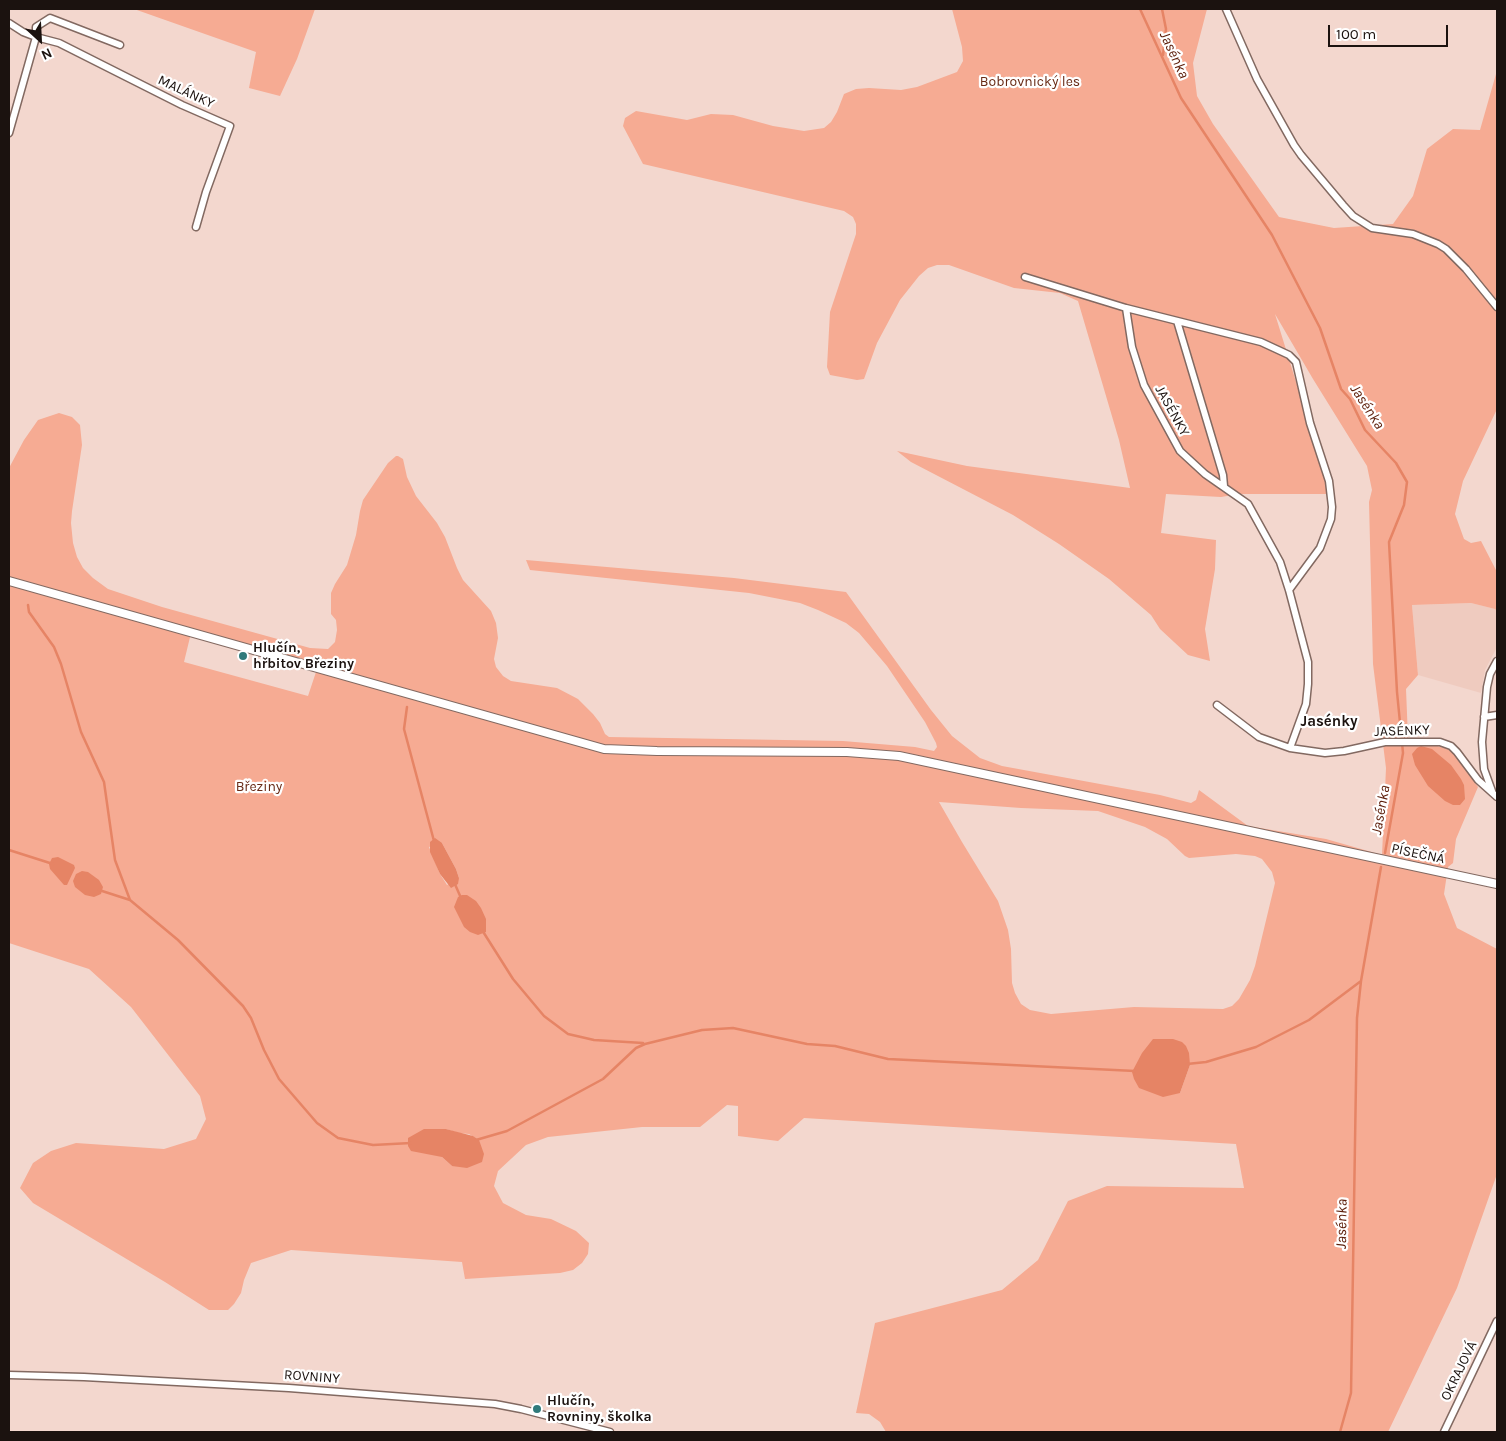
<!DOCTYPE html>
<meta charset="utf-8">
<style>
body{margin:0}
#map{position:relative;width:1506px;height:1441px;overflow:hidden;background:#f3d7ce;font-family:Karla,sans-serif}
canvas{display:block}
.frame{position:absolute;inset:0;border:10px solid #1b120f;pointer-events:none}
.north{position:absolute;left:15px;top:15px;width:50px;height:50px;-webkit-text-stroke:4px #fff;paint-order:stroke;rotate:155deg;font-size:14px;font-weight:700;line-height:20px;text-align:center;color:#1b120f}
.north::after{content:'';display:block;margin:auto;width:18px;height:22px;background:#1b120f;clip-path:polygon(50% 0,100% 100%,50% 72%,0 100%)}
.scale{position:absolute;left:1328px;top:25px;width:120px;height:22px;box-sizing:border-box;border:2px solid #1b120f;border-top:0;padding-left:6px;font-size:15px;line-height:18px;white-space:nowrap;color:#1b120f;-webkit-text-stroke:4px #fff;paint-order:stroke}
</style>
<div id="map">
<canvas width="1506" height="1441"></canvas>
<div class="frame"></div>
<div class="north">N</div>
<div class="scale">100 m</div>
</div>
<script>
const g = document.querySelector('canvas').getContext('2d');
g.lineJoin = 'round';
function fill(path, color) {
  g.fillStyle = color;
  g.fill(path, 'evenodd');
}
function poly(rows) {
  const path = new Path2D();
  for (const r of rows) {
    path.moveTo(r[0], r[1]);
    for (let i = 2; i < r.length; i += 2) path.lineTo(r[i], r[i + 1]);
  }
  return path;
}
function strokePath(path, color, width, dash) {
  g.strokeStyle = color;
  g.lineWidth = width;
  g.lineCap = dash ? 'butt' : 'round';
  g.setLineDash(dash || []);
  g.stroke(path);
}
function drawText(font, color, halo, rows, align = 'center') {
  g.font = font + ' Karla,sans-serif';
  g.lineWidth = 4.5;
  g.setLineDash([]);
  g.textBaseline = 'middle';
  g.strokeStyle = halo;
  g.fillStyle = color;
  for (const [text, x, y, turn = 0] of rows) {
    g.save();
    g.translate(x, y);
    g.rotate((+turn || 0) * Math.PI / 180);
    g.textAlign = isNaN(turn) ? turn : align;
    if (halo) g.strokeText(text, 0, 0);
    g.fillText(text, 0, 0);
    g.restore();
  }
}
fill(poly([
 [1471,603,1495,609,1497,611,1497,647,1485,670,1481,693,1418,675,1412,605]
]), '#efcbbf');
fill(poly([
 [134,9,315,9,297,59,280,96,249,88,256,52],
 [952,9,1207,9,1193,63,1197,96,1213,124,1279,217,1334,228,1393,224,1413,196,1427,149,1453,129,1480,130,1496,74,1497,73,1497,409,1463,481,1455,514,1464,539,1471,543,1481,541,1497,572,1497,611,1495,609,1471,603,1412,605,1418,675,1406,689,1408,738,1452,750,1478,787,1456,839,1453,863,1448,867,1444,894,1457,928,1497,949,1497,1174,1457,1288,1388,1432,886,1432,880,1422,869,1414,856,1413,875,1323,1002,1290,1038,1260,1068,1201,1107,1186,1244,1188,1236,1144,804,1118,778,1141,738,1136,738,1106,727,1105,700,1127,642,1127,548,1137,526,1145,498,1171,494,1186,503,1203,526,1215,551,1219,576,1231,589,1243,588,1254,582,1263,573,1270,560,1273,465,1279,462,1262,291,1250,251,1263,244,1280,241,1293,234,1304,228,1310,209,1310,165,1282,33,1203,20,1188,33,1163,51,1151,76,1143,164,1149,196,1139,206,1119,200,1096,131,1007,89,969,9,943,9,468,24,440,38,420,59,413,72,417,80,425,82,445,72,511,71,523,73,543,77,557,83,568,93,578,108,589,162,607,310,648,328,649,335,642,337,630,336,620,331,614,331,593,335,584,347,565,356,535,360,511,363,500,388,463,396,456,398,456,403,459,407,477,416,496,437,523,445,537,457,568,463,580,491,611,496,623,498,638,494,659,496,667,503,676,511,681,557,688,578,699,593,714,600,723,605,734,609,737,843,741,915,747,934,751,937,747,936,743,925,722,887,666,859,633,846,623,818,610,800,603,749,593,530,570,526,560,734,578,846,592,931,710,952,736,980,758,1002,766,1160,795,1191,803,1196,800,1199,790,1248,826,1326,839,1382,855,1386,768,1373,664,1369,502,1372,490,1367,466,1313,379,1275,314,1327,482,1328,494,1239,494,1221,497,1166,494,1161,533,1216,540,1215,569,1205,629,1210,661,1188,655,1160,629,1151,615,1109,579,1059,544,1013,515,911,462,897,451,967,466,1130,488,1119,440,1078,301,1060,293,1014,288,949,265,937,265,928,268,919,276,900,300,877,343,864,379,857,380,830,375,827,367,830,312,856,234,856,224,853,217,844,211,643,164,623,126,625,118,636,111,687,120,711,114,733,115,773,126,804,131,824,128,831,122,837,112,844,94,856,89,869,88,901,90,917,87,957,72,963,61,962,47],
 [191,633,317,669,308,696,184,662],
 [939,802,1021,808,1098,811,1145,827,1167,839,1185,856,1189,858,1236,854,1255,856,1262,859,1272,872,1275,883,1255,966,1250,980,1239,999,1232,1006,1223,1009,1134,1007,1051,1014,1030,1010,1021,1004,1015,993,1012,983,1011,949,1008,930,998,901,962,842],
 [442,843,456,869,459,878,447,885,440,874,429,847],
 [1153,1039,1162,1039,1190,1065,1180,1093],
 [446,1129,459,1133,469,1134,479,1140,452,1166,442,1157]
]), '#f6ab93');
fill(poly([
 [1421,746,1432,749,1451,765,1461,779,1464,785,1465,799,1460,805,1453,805,1445,801,1428,786,1415,765,1412,754,1417,748],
 [435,838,442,843,456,869,459,878,458,884,451,888,440,874,430,852,430,842],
 [58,857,74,865,75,868,67,885,64,885,50,869,49,864,52,858],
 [82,871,88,872,99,880,103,887,101,894,94,897,85,895,75,887,73,881,76,874],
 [462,895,467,895,476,901,481,908,486,919,486,932,478,935,470,932,464,927,454,907,458,897],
 [1153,1039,1173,1039,1182,1042,1186,1046,1189,1053,1190,1065,1180,1093,1163,1097,1139,1088,1134,1079,1132,1072,1142,1053],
 [424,1129,446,1129,473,1136,479,1140,484,1154,482,1162,467,1168,452,1166,442,1157,411,1151,408,1146,408,1138]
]), '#e68465');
strokePath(poly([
 [1140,9,1181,98,1272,235,1320,328,1341,389,1350,399,1365,430,1396,463,1407,482,1404,505,1389,542,1397,692,1403,753,1385,853],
 [1162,9,1166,29,1163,55],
 [28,605,29,612,54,647,61,664,81,732,104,782,115,860,130,900],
 [407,707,404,729,434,841],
 [9,850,53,864],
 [454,882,461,898],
 [99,890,130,900,178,940,243,1006,251,1018,264,1050,279,1079,317,1123,338,1138,373,1145,411,1143],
 [482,930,513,979,544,1016,568,1034,594,1040,643,1043],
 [1187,1064,1206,1062,1256,1047,1309,1020,1361,981],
 [476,1140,507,1131,603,1079,636,1048,645,1044,702,1030,733,1028,807,1044,835,1046,888,1059,1135,1071],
 [1340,1432,1351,1393,1357,1018,1361,981,1381,867]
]), '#e68465', 2.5);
const minor = poly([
 [1226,9,1257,79,1294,145,1301,155,1343,205,1353,216,1372,228,1413,234,1438,244,1446,249,1466,269,1497,307],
 [9,23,23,32,36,37,9,133],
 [120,45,50,18,36,27,36,37,59,43,182,105,230,126,206,192,196,227],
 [1025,277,1126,308,1132,347,1144,385,1180,451,1205,474,1248,504,1280,562,1289,590,1308,662,1308,684,1306,704,1290,748,1325,753,1344,751,1385,742,1440,742,1451,746,1457,752,1478,780,1497,797],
 [1126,308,1261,342,1289,355,1296,362,1310,423,1329,481,1332,507,1331,519,1320,548,1289,590],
 [1177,321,1223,475,1224,486],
 [1217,705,1259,737,1290,748],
 [1484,717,1497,715],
 [1492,791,1484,769,1482,742,1487,687,1490,674,1497,661],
 [9,1375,84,1377,289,1388,495,1404,521,1409,610,1432],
 [1444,1432,1497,1321]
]);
const tertiary = poly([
 [9,581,604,749,657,751,847,752,899,756,1497,884]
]);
strokePath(minor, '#826961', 9);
strokePath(tertiary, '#826961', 10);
strokePath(minor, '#fff', 6);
strokePath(tertiary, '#fff', 8);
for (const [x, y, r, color] of [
 [243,656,5,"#307a7b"],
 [537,1409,5,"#307a7b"]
]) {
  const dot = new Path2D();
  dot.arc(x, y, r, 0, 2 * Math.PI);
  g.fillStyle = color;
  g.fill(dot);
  strokePath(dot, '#fff', 2);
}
drawText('14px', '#682a15', '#fff', [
 ["Bobrovnický les",1030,82],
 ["Březiny",259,787]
]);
drawText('14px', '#1b120f', '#fff', [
 ["MALÁNKY",186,92,25],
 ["JASÉNKY",1172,411,61],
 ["JASÉNKY",1402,731,-2],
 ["PÍSEČNÁ",1418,854,12],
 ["OKRAJOVÁ",1459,1371,-64],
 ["ROVNINY",312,1377,4]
]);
drawText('bold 14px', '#1b120f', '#fff', [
 ["Hlučín,",253,648],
 ["hřbitov Březiny",253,664],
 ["Hlučín,",547,1401],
 ["Rovniny, školka",547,1417]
], 'left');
drawText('italic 15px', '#5e200c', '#fff', [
 ["Jasénka",1174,55,65],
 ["Jasénka",1367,407,57],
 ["Jasénka",1381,810,-80],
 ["Jasénka",1342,1224,-89]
]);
drawText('bold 15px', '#1b120f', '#fff', [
 ["Jasénky",1329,722]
]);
</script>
